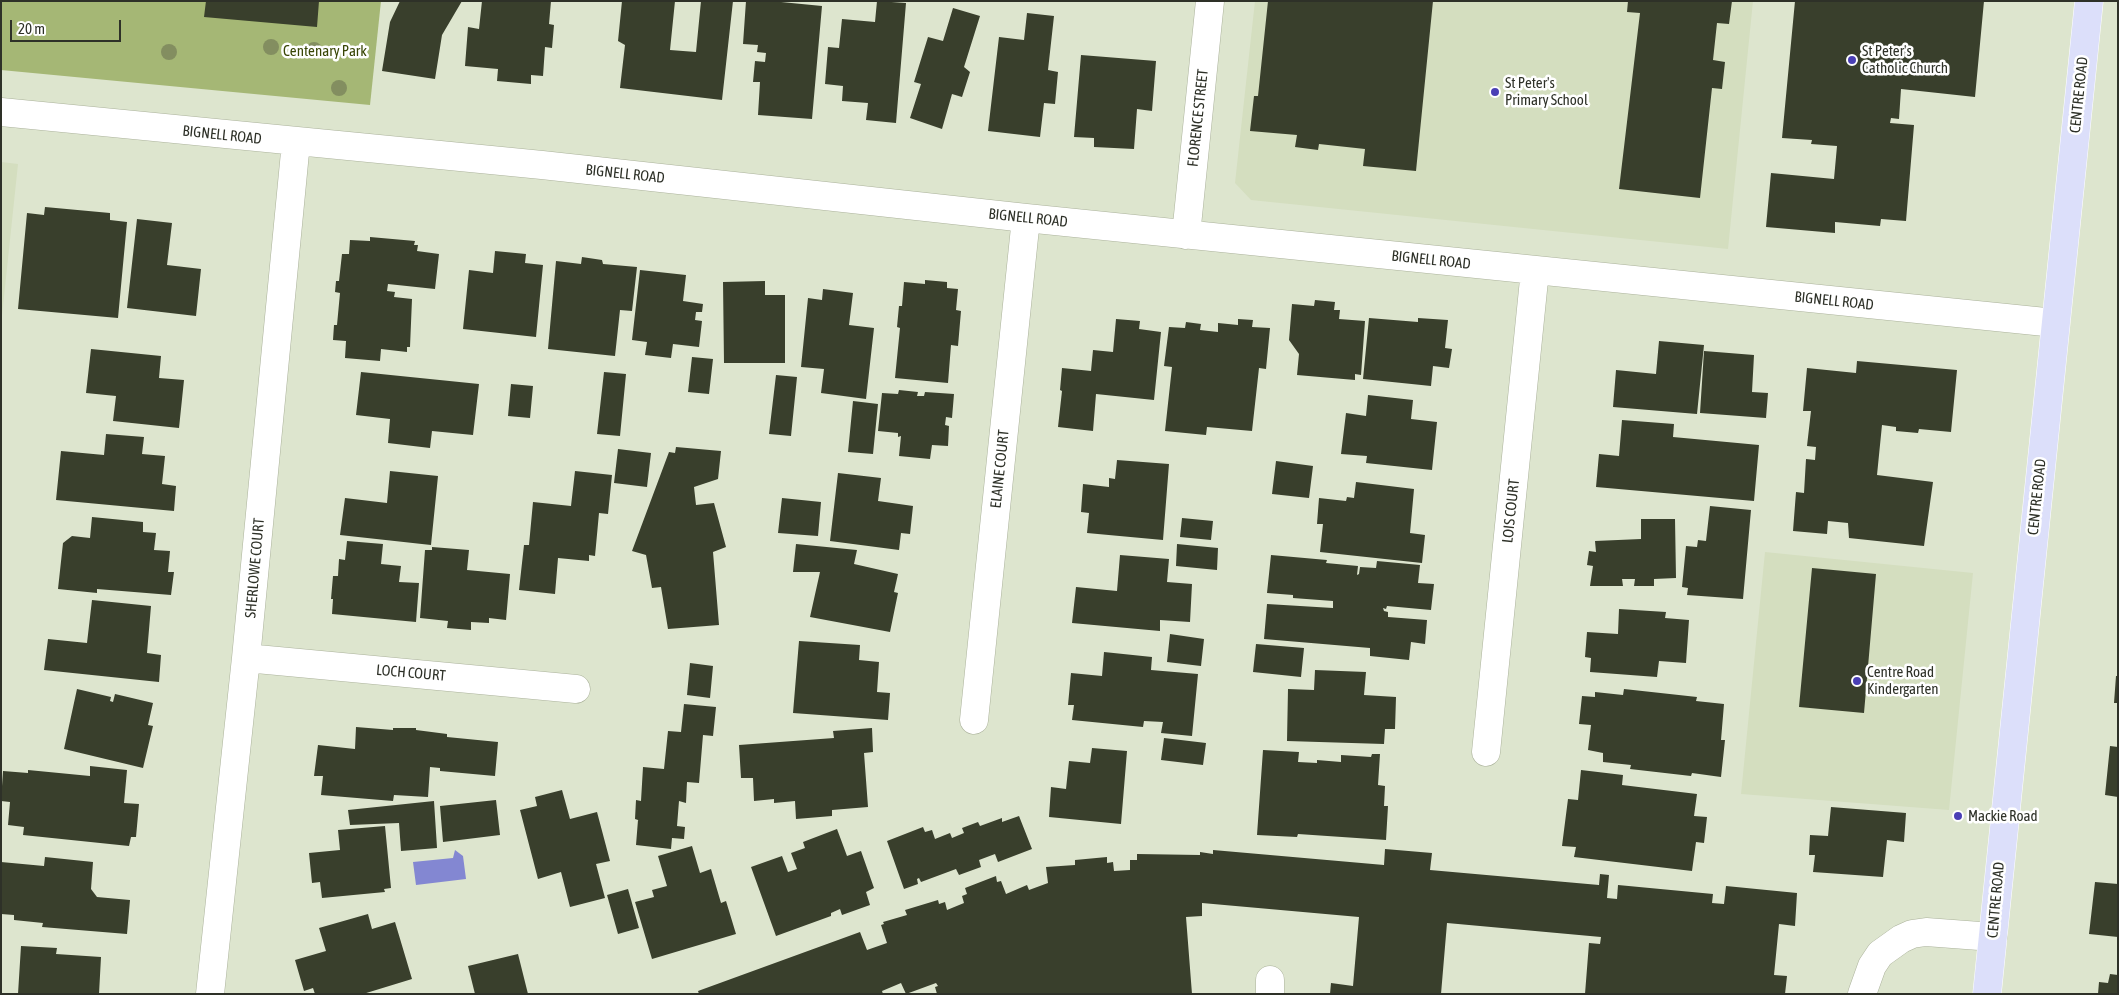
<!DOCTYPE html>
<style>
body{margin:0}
#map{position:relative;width:2119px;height:995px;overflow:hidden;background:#dde5ce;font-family:"Asap Condensed",sans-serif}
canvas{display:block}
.frame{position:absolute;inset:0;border:2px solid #2e3128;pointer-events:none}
.scale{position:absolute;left:10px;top:20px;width:111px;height:22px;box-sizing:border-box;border:2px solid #2e3128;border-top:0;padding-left:6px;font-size:15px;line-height:18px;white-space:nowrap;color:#2e3128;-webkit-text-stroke:4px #fff;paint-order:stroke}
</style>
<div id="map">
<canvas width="2119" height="995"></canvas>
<div class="frame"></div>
<div class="scale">20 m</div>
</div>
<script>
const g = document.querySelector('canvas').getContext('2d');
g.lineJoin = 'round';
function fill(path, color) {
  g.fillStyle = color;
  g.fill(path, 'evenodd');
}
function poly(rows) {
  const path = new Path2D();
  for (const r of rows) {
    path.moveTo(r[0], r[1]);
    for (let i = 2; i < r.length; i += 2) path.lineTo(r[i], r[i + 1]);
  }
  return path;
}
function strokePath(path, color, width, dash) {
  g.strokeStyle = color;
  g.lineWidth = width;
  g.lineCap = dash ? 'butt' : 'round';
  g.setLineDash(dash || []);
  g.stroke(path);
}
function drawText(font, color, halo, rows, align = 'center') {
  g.font = font + ' "Asap Condensed",sans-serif';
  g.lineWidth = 5;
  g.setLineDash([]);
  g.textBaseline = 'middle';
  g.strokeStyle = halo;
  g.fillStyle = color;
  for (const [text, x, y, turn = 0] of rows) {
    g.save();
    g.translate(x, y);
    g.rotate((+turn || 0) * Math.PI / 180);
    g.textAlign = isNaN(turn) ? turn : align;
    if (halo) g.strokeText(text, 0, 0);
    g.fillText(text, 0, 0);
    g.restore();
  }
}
fill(poly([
 [1255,1,1753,1,1728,249,1251,200,1235,183],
 [1,162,18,164,1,325],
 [1765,552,1973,573,1949,810,1741,794]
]), '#d4debf');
fill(poly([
 [1,1,381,1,370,105,1,70]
]), '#a5b775');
fill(poly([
 [455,850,463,856,466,879,416,885,413,862,453,858]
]), '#8387d2');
fill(poly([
 [206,1,319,1,317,27,204,17],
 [400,1,462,1,442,35,435,79,382,71,390,22],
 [482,1,551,1,549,24,554,25,552,48,545,47,543,76,531,75,531,84,497,81,498,69,465,66,468,27,479,29],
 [622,1,675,1,670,50,696,52,701,1,733,1,722,100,620,88,625,45,618,41],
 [746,1,771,1,822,6,812,119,758,115,760,82,753,82,755,61,765,62,766,53,757,52,758,45,743,44],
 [877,1,906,3,896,123,866,120,868,103,842,101,843,86,825,84,828,47,839,48,842,19,875,22],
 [1268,1,1433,1,1416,171,1363,166,1365,149,1319,144,1318,150,1295,147,1297,135,1250,131,1254,96,1258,96],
 [1628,1,1732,1,1729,24,1717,23,1713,60,1725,62,1722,89,1712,88,1700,198,1619,189,1640,13,1627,12],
 [1795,1,1984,1,1975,97,1901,89,1899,119,1891,118,1890,123,1914,125,1906,221,1881,219,1880,226,1835,222,1835,233,1766,227,1771,173,1834,179,1837,146,1811,144,1812,140,1782,138],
 [953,8,980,16,964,67,970,72,962,97,952,94,942,129,910,118,921,84,914,82,928,37,943,41],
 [1027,13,1054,16,1048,70,1058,72,1055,104,1044,103,1040,137,988,131,999,37,1024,40],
 [1081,55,1156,61,1152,111,1137,109,1134,149,1094,147,1094,138,1074,137],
 [45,207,110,213,110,220,127,222,118,318,18,309,27,213,44,215],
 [137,219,172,223,167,265,201,269,196,316,127,308],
 [370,237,415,241,414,245,418,245,417,251,439,254,435,289,388,284,387,291,395,292,394,297,412,299,410,347,407,347,407,352,381,349,380,361,345,358,346,341,333,340,334,325,337,325,340,293,335,292,336,281,339,281,342,254,349,254,350,240,370,241],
 [495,251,526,254,525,263,543,265,536,337,463,329,469,270,493,273],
 [582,257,602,260,603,264,637,267,632,311,620,310,615,356,548,349,556,261,581,264],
 [640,270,686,275,683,301,703,304,702,312,696,312,695,320,702,321,699,347,673,344,671,358,645,355,647,342,632,340],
 [925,280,947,282,947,288,958,289,956,310,961,311,958,346,951,345,948,383,895,378,900,328,897,327,899,306,902,306,904,282,925,284],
 [765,281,765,295,785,295,785,363,724,363,723,282],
 [823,289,853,293,849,325,874,328,866,399,821,393,824,369,801,367,808,298,822,300],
 [1315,300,1335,302,1334,310,1340,310,1339,319,1365,321,1361,375,1355,374,1355,380,1297,375,1299,354,1289,340,1292,304,1314,306],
 [1369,318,1418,322,1418,318,1448,320,1445,348,1452,349,1449,368,1433,366,1431,386,1363,379],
 [1116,319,1140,321,1139,329,1161,332,1154,400,1096,394,1093,431,1058,427,1062,391,1060,390,1062,368,1091,371,1093,350,1113,352],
 [1238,319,1253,320,1252,327,1270,328,1266,369,1259,368,1252,431,1207,427,1206,435,1165,431,1172,367,1164,366,1169,327,1185,328,1186,322,1201,324,1200,330,1218,332,1218,323,1238,325],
 [1659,341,1704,345,1697,414,1613,407,1616,370,1656,374],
 [91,349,161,356,159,378,184,380,179,428,113,421,116,396,86,393],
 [1704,351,1754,355,1752,392,1768,393,1766,418,1700,413],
 [692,357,713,359,709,394,688,392],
 [1857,361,1957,370,1951,432,1919,429,1918,433,1896,431,1896,427,1882,425,1877,475,1933,482,1924,546,1849,538,1848,523,1828,521,1827,534,1793,531,1796,492,1804,493,1806,459,1815,460,1816,447,1807,446,1811,411,1803,411,1807,368,1856,373],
 [361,372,479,384,473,435,432,431,430,448,388,443,390,419,356,415],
 [604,372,626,374,620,436,597,434],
 [776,375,797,377,791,436,769,434],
 [511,384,533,386,530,418,508,416],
 [899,390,918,392,917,396,924,396,925,392,954,394,952,418,946,417,945,425,949,426,948,446,932,445,930,459,899,456,901,436,898,437,898,433,878,431,882,393,898,394],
 [1368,395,1413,400,1411,419,1437,422,1432,470,1366,463,1367,456,1341,454,1346,413,1366,416],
 [853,401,878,404,873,454,848,452],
 [1622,420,1674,424,1673,437,1759,445,1754,501,1596,487,1599,454,1619,456],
 [106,434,144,437,142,454,165,456,162,484,176,486,174,511,56,500,61,451,104,455],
 [676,447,721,451,718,479,694,487,696,505,714,503,726,547,713,552,719,625,668,629,661,587,652,588,646,555,632,551,669,452,675,453],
 [618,449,651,453,647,487,614,483],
 [1117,460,1169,464,1163,540,1087,533,1089,513,1081,512,1083,484,1109,487,1109,478,1115,479],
 [1276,461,1313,466,1309,498,1272,494],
 [390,471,438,476,431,545,340,535,345,498,387,503],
 [575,471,612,475,608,514,599,513,595,556,589,555,589,561,558,558,555,594,519,590,524,545,529,545,533,502,571,506],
 [838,473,881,478,878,501,913,506,910,534,901,533,899,550,830,541],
 [1356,482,1414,489,1410,533,1425,535,1422,563,1320,552,1323,524,1317,524,1319,498,1346,501,1347,497,1354,498],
 [782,498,821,502,818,536,778,533],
 [1710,506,1751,510,1743,599,1687,595,1688,588,1682,587,1686,546,1697,547,1698,540,1706,541],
 [92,517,143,522,143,532,156,533,154,550,170,551,168,572,174,572,171,595,97,589,97,593,58,589,63,543,72,536,90,538],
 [1182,518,1213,521,1211,540,1180,537],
 [1641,519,1675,519,1676,578,1654,579,1654,586,1634,586,1635,579,1622,579,1623,586,1590,586,1593,566,1587,565,1589,551,1596,552,1595,541,1641,539],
 [347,541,383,544,381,564,401,566,399,582,419,583,416,622,332,614,333,599,331,599,333,576,338,576,339,559,345,560],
 [796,544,857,550,854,564,898,574,894,592,898,593,890,632,810,617,820,572,793,572],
 [1177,544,1218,548,1217,570,1176,566],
 [432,547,469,550,467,570,510,574,506,620,489,618,489,623,471,622,471,630,447,628,448,621,420,618,425,550,432,550],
 [1120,555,1169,559,1167,582,1192,584,1190,622,1160,620,1160,631,1072,623,1076,587,1117,591],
 [1271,555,1327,560,1326,563,1358,566,1357,575,1359,574,1360,567,1376,568,1377,561,1420,565,1418,583,1434,584,1431,610,1387,606,1386,609,1383,608,1384,611,1388,612,1388,617,1427,620,1425,644,1411,642,1409,660,1370,656,1370,648,1264,639,1267,604,1333,608,1333,601,1293,598,1293,595,1267,593],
 [1812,568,1876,574,1864,713,1799,707],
 [92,600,151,606,147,653,161,655,159,682,44,670,48,639,87,643],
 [1619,609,1666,612,1665,618,1689,620,1686,663,1659,661,1657,677,1590,672,1591,658,1585,657,1587,632,1618,634],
 [1170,634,1204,639,1201,666,1167,662],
 [799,641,860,645,859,660,879,662,877,692,890,693,888,720,793,713],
 [1256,644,1304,648,1301,677,1253,672],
 [1104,652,1152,657,1151,670,1198,674,1192,736,1161,733,1163,722,1144,721,1143,727,1072,720,1074,705,1068,705,1071,673,1102,676],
 [690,663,713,666,710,698,687,695],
 [1315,670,1366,672,1364,695,1396,697,1395,729,1385,729,1384,744,1287,741,1288,689,1314,690],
 [2116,676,2118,676,2118,703,2114,703],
 [77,689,111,697,110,701,113,702,115,694,153,703,148,725,153,726,143,768,64,749],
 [1624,689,1697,697,1696,701,1724,704,1721,740,1725,740,1721,777,1692,773,1691,776,1630,769,1631,765,1603,762,1603,753,1588,750,1591,725,1579,724,1582,696,1595,697,1595,692,1623,695],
 [684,704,716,707,713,736,703,735,699,783,687,782,686,803,679,801,677,826,685,827,684,839,672,838,671,849,636,845,638,820,641,821,635,819,636,800,641,801,643,767,664,769,668,731,681,732],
 [356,727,393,730,393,728,416,728,416,730,447,734,447,737,498,742,495,776,440,771,440,768,430,767,428,797,394,795,393,801,321,795,323,776,314,776,318,745,355,749],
 [872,728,873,752,864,753,868,807,832,810,832,816,796,819,795,801,774,803,774,799,754,801,753,778,741,778,739,745,834,738,833,731],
 [1164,738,1206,743,1203,765,1161,760],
 [2110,746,2118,747,2118,797,2105,795],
 [1092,748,1127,751,1121,824,1049,817,1051,787,1066,789,1069,761,1090,763],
 [1263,750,1299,752,1298,762,1317,763,1317,760,1341,762,1341,755,1371,757,1372,754,1380,754,1378,785,1385,786,1384,806,1388,806,1386,840,1298,834,1297,837,1257,835],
 [90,766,127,770,124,803,139,804,136,837,131,837,129,846,23,835,24,827,8,825,10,802,1,801,3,771,28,773,28,770,90,776],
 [1581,770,1623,775,1622,785,1697,794,1694,816,1707,817,1704,843,1696,842,1692,871,1574,857,1576,847,1562,846,1568,799,1578,800],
 [562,790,570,819,597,812,610,861,596,864,605,898,570,907,561,872,538,879,520,810,537,806,535,797],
 [496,800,500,835,443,842,440,806],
 [434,801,437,848,401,851,399,823,350,825,348,810],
 [1831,807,1906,813,1904,842,1887,840,1883,877,1813,872,1815,855,1809,855,1810,835,1828,836],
 [1019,816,1032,849,998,862,995,854,979,860,981,867,959,875,956,869,921,882,919,878,917,879,918,884,904,889,887,841,923,827,925,832,932,830,935,839,950,833,952,838,964,833,962,828,978,822,980,826,1002,818,1002,822],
 [385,826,391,888,384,889,385,892,322,898,320,882,312,883,309,853,340,850,338,830],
 [837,829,847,856,861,851,874,888,866,892,870,905,842,915,840,909,831,913,831,916,776,936,751,867,782,856,788,872,797,869,791,853,805,848,803,842],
 [692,846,700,873,711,869,721,903,726,901,736,934,652,959,635,902,654,897,652,890,667,886,658,856],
 [1385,849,1432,853,1430,870,1599,885,1600,874,1609,875,1607,898,1617,899,1618,885,1713,894,1712,903,1724,904,1726,886,1797,893,1795,926,1779,924,1774,975,1787,976,1785,994,1585,994,1589,943,1600,944,1601,937,1447,923,1441,994,1330,994,1331,983,1353,986,1359,917,1202,903,1202,916,1186,917,1192,994,937,994,935,987,938,986,936,983,906,994,901,983,882,991,883,994,699,994,698,991,860,932,867,950,887,943,881,925,884,924,883,922,907,915,905,910,938,900,939,904,945,902,947,910,964,903,962,896,967,894,965,888,996,876,997,882,1001,881,1006,894,1027,885,1029,890,1048,883,1046,867,1075,865,1075,860,1107,857,1107,863,1113,862,1114,871,1130,870,1130,860,1137,860,1137,854,1200,855,1200,852,1213,854,1213,850,1384,865],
 [45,857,93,862,91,889,97,897,130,900,127,934,42,927,43,923,14,920,14,915,1,914,1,862,44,866],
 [2095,882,2118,884,2118,937,2089,934],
 [628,889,639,928,618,934,607,895],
 [368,914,372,929,395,922,412,979,363,994,315,994,313,988,304,991,295,960,326,951,319,928],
 [21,946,57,948,56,954,101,957,99,994,18,994],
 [518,954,528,994,475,994,468,966],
 [2110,974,2118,975,2118,994,2098,994,2099,982,2108,983]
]), '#393f2c');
const minor = poly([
 [1,112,542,165,1026,218,2055,323],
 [1186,235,1210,1],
 [246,658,576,689],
 [974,720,1026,218],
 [1486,752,1535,270],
 [210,994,246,658,296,142],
 [1270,994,1270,980],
 [1862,994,1872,966,1880,954,1901,939,1912,934,1926,932,1993,937]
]);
const major = poly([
 [1987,994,2089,1]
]);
strokePath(minor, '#abb29b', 29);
strokePath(major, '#fff', 29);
strokePath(minor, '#fff', 28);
strokePath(major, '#dcdffa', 28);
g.fillStyle = '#838e60';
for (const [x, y] of [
 [271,47],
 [314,50],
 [169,52],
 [339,88]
]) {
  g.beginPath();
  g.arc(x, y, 8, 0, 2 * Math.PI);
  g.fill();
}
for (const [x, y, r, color] of [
 [1852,60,5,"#4a3fb5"],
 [1495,92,5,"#4a3fb5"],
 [1857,681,5,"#4a3fb5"],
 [1958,816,5,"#4a3fb5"]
]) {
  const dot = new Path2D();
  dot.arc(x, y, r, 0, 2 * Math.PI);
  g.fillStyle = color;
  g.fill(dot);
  strokePath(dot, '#fff', 2);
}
drawText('15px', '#394606', '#fff', [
 ["Centenary Park",325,51]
]);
drawText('15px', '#2e3128', '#fff', [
 ["St Peter's",1862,51],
 ["Catholic Church",1862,68],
 ["St Peter's",1505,83],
 ["Primary School",1505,100],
 ["Centre Road",1867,672],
 ["Kindergarten",1867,689],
 ["Mackie Road",1968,816]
], 'left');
drawText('15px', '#2e3128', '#fff', [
 ["CENTRE ROAD",2079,95,-84],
 ["FLORENCE STREET",1198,118,-84],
 ["BIGNELL ROAD",222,135,6],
 ["BIGNELL ROAD",625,174,6],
 ["BIGNELL ROAD",1028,218,6],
 ["BIGNELL ROAD",1431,260,6],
 ["BIGNELL ROAD",1834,301,6],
 ["ELAINE COURT",1000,469,-84],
 ["CENTRE ROAD",2037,497,-84],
 ["LOIS COURT",1511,511,-84],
 ["SHERLOWE COURT",255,568,-85],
 ["LOCH COURT",411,673,5],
 ["CENTRE ROAD",1996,900,-85]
]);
</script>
